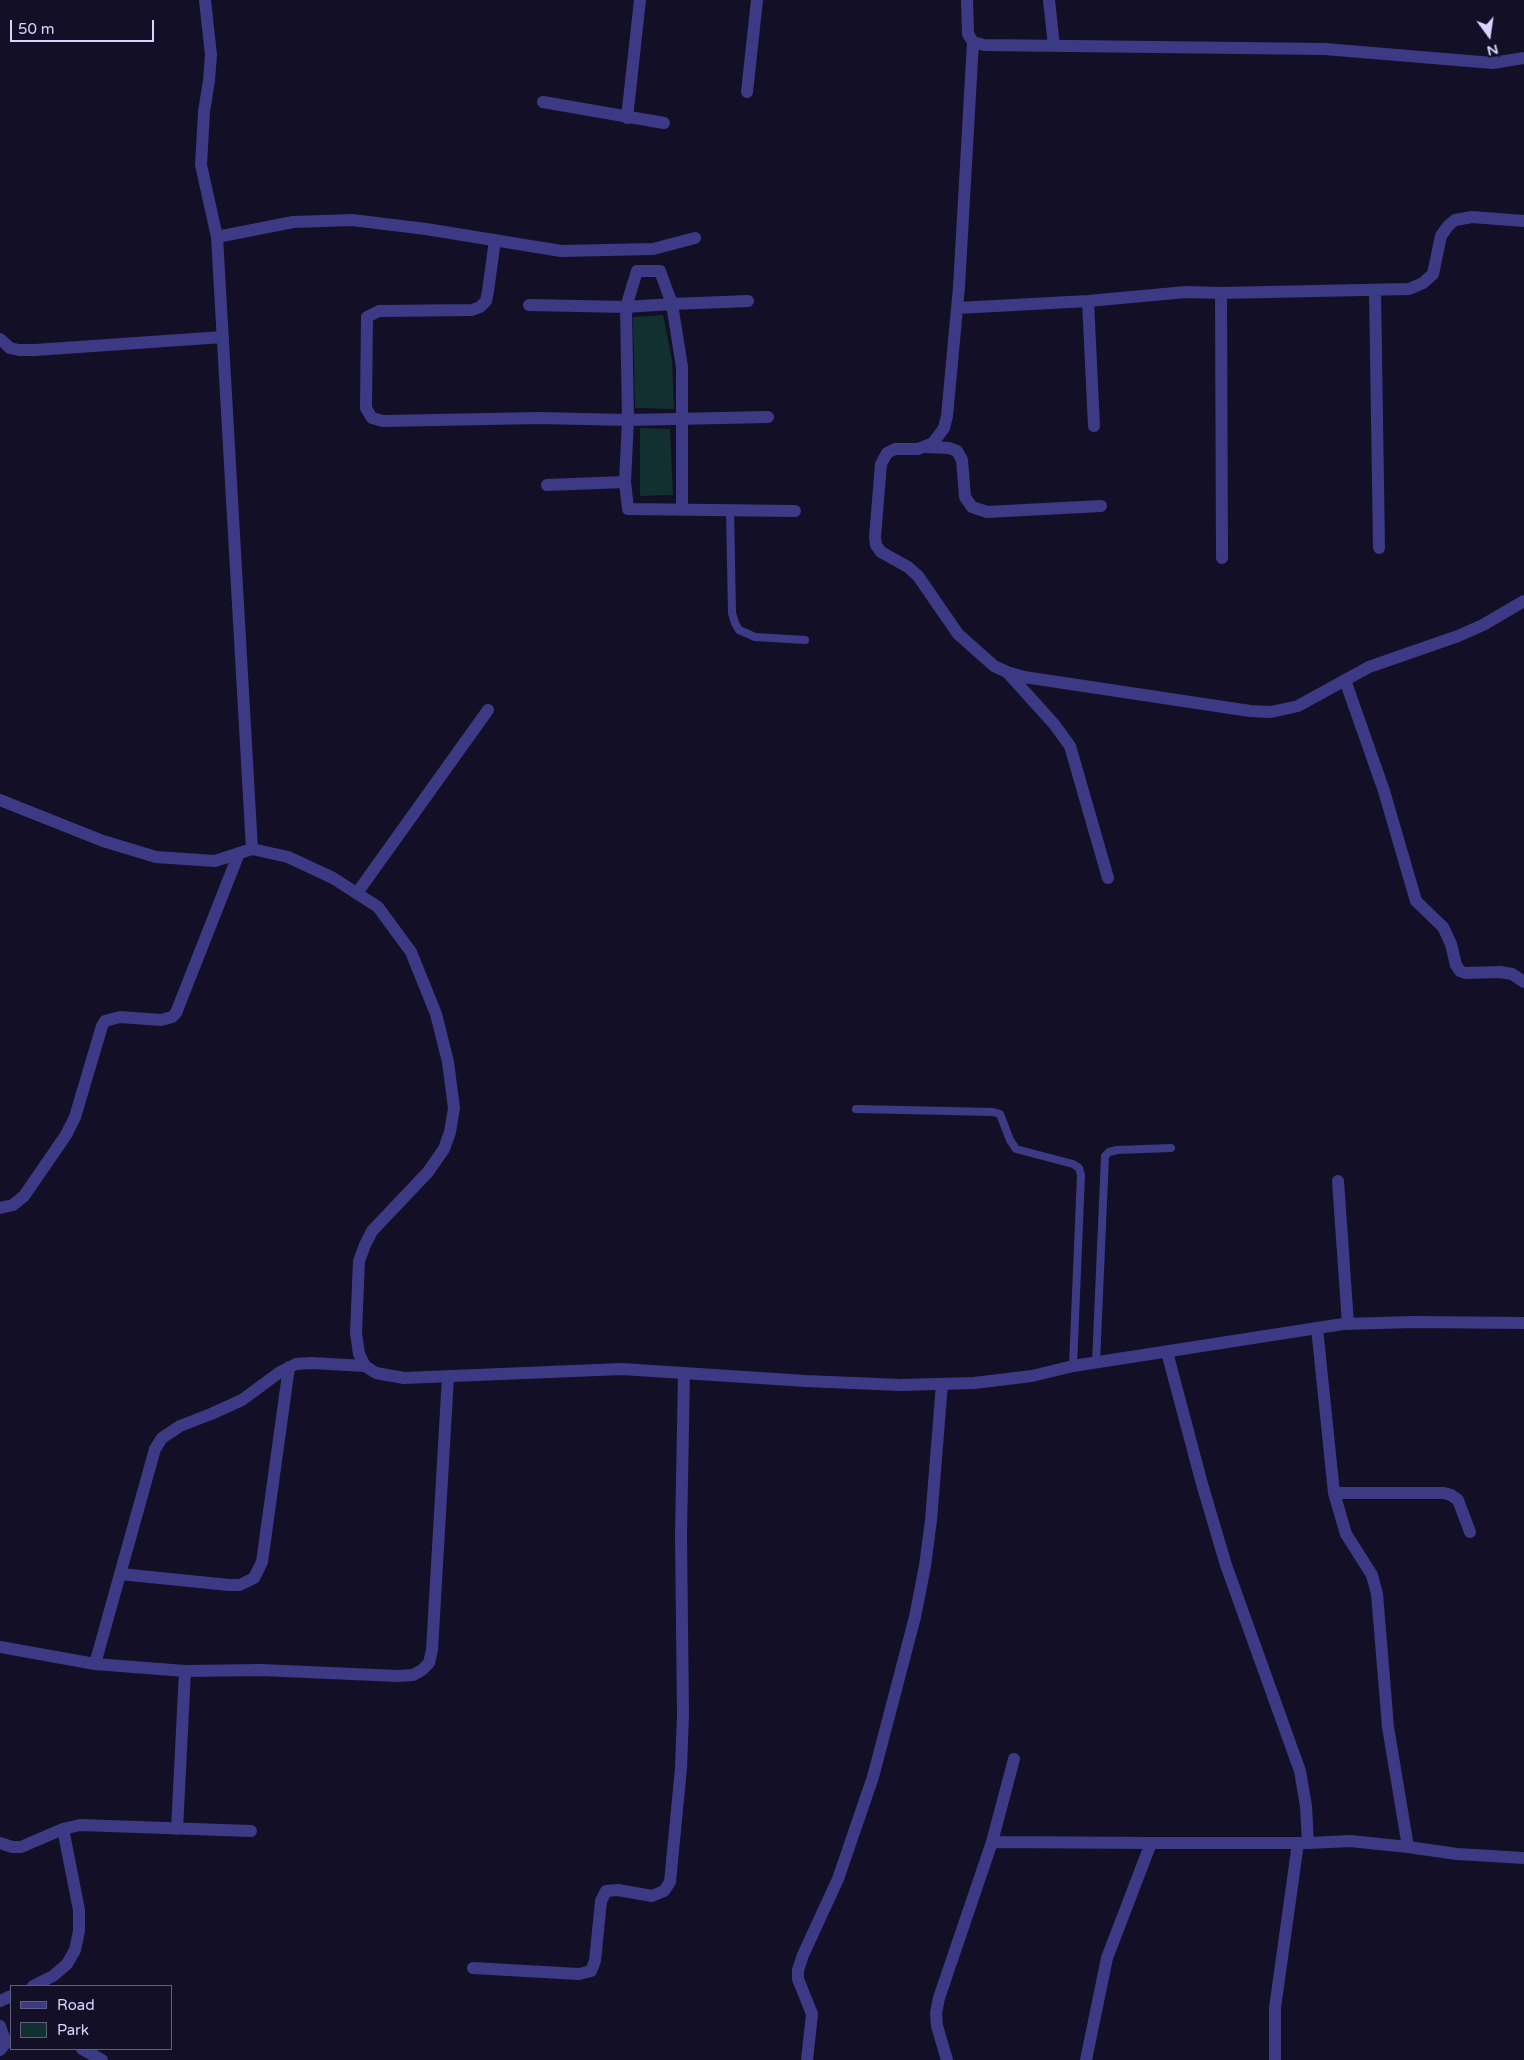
<!DOCTYPE html>
<style>
body{margin:0}
#map{position:relative;width:1524px;height:2060px;overflow:hidden;background:#130f26;font-family:"Varela Round",sans-serif}
canvas{display:block}
.legend{position:absolute;left:10px;top:1985px;width:162px;height:65px;box-sizing:border-box;background:#130f26;border:1px solid #625e7d;margin:0;padding:6px 9px;list-style:none;font-size:15px;color:#d9d4ff}
.legend li{display:flex;align-items:center;gap:10px;height:25px}
.legend b{width:25px;border:1px solid #625e7d}
.north{position:absolute;left:1464px;top:10px;width:50px;height:50px;-webkit-text-stroke:4px #130f26;paint-order:stroke;rotate:166deg;font-size:14px;font-weight:700;line-height:20px;text-align:center;color:#d9d4ff}
.north::after{content:'';display:block;margin:auto;width:18px;height:22px;background:#d9d4ff;clip-path:polygon(50% 0,100% 100%,50% 72%,0 100%)}
.scale{position:absolute;left:10px;top:20px;width:144px;height:22px;box-sizing:border-box;border:2px solid #d9d4ff;border-top:0;padding-left:6px;font-size:15px;line-height:18px;white-space:nowrap;color:#d9d4ff;-webkit-text-stroke:4px #130f26;paint-order:stroke}
</style>
<div id="map">
<canvas width="1524" height="2060"></canvas>
<ul class="legend">
<li><b style="height:6px;background:#3d3a85"></b>Road</li>
<li><b style="height:14px;background:#12302f"></b>Park</li>
</ul>
<div class="north">N</div>
<div class="scale">50 m</div>
</div>
<script>
const g = document.querySelector('canvas').getContext('2d');
g.lineJoin = 'round';
function fill(path, color) {
  g.fillStyle = color;
  g.fill(path, 'evenodd');
}
function poly(rows) {
  const path = new Path2D();
  for (const r of rows) {
    path.moveTo(r[0], r[1]);
    for (let i = 2; i < r.length; i += 2) path.lineTo(r[i], r[i + 1]);
  }
  return path;
}
function strokePath(path, color, width, dash) {
  g.strokeStyle = color;
  g.lineWidth = width;
  g.lineCap = dash ? 'butt' : 'round';
  g.setLineDash(dash || []);
  g.stroke(path);
}
fill(poly([
 [663,315,672,360,674,409,635,408,633,317],
 [640,428,670,429,673,495,640,496]
]), '#12302f');
strokePath(poly([
 [730,510,732,613,735,623,739,630,755,637,805,640],
 [856,1109,993,1112,1000,1114,1010,1140,1016,1149,1073,1164,1079,1168,1081,1175,1073,1366],
 [1096,1363,1105,1156,1109,1152,1117,1150,1171,1148]
]), '#3d3a85', 8);
strokePath(poly([
 [205,0,211,55,209,80,204,112,201,165,217,237,252,849],
 [967,0,968,34,973,42,984,45,1325,49,1493,63,1524,58],
 [1049,0,1054,46],
 [973,42,959,287,947,416,944,428,933,443,918,449,895,449,887,453,881,464,875,537,876,545,881,552,908,567,918,576,958,634,994,666,1007,672,1024,677,1250,711,1271,712,1298,706,1369,667,1458,636,1483,625,1524,601],
 [747,92,757,0],
 [543,102,664,123],
 [627,118,640,0],
 [217,237,293,222,352,220,426,229,561,251,653,249,695,238],
 [495,240,488,291,486,301,480,307,472,310,379,311,367,317,366,408,372,418,383,421,539,418,628,420,768,417],
 [1375,290,1379,548],
 [1221,293,1222,558],
 [1088,301,1094,426],
 [529,305,626,307,628,420,625,482,628,509,795,511],
 [958,308,1088,301,1186,292,1221,293,1409,289,1423,283,1433,274,1441,236,1448,226,1455,220,1472,217,1524,221],
 [0,339,10,348,19,350,35,350,223,337],
 [925,447,949,448,957,451,962,460,965,497,972,507,987,512,1101,506],
 [547,485,625,482],
 [682,510,682,367,672,304,660,271,637,271,626,307,672,304,748,301],
 [1007,672,1054,724,1070,746,1108,878],
 [1345,680,1384,791,1416,901,1443,927,1451,944,1456,965,1460,971,1465,973,1500,972,1512,974,1524,982],
 [357,893,488,710],
 [1338,1181,1348,1324],
 [0,1208,13,1205,24,1196,66,1135,75,1117,102,1026,105,1021,120,1017,161,1020,172,1017,176,1013,239,853],
 [1317,1328,1334,1493,1346,1534,1372,1575,1377,1594,1388,1727,1408,1847],
 [1167,1352,1202,1484,1226,1565,1300,1771,1306,1806,1308,1843],
 [1334,1493,1444,1493,1451,1495,1458,1500,1470,1532],
 [120,1574,229,1585,240,1585,254,1578,262,1562,289,1367],
 [0,1647,95,1664,185,1671,261,1670,398,1676,413,1675,422,1670,429,1663,432,1650,448,1377],
 [95,1664,155,1449,162,1438,180,1426,211,1414,242,1400,280,1372,296,1364,311,1363,365,1366],
 [177,1829,185,1671],
 [992,1842,1151,1843],
 [0,1843,12,1847,21,1847,63,1829,80,1825,251,1831],
 [473,1968,579,1974,591,1971,595,1961,601,1901,606,1891,618,1890,652,1896,664,1891,670,1882,681,1768,683,1715,681,1535,684,1373],
 [33,1986,53,1976,67,1964,75,1950,79,1931,79,1910,63,1829],
 [0,2001,11,1996],
 [0,2026,5,2040,5,2044,0,2050],
 [82,2049,102,2060],
 [807,2060,812,2014,798,1979,798,1970,803,1955,838,1879,873,1777,915,1617,925,1566,931,1520,942,1384],
 [947,2060,937,2026,936,2013,939,1998,992,1842,1014,1759],
 [1086,2060,1107,1958,1151,1843,1308,1843,1350,1841,1408,1847,1457,1854,1524,1858],
 [1275,2060,1275,2008,1298,1843]
]), '#3d3a85', 12);
strokePath(poly([
 [0,800,103,841,156,857,215,861,252,849,288,857,333,878,378,907,411,952,436,1014,448,1062,454,1108,450,1132,444,1149,428,1172,372,1231,365,1245,359,1261,356,1333,359,1354,365,1366,376,1373,404,1378,622,1369,806,1381,901,1385,974,1383,1032,1376,1073,1366,1343,1324,1413,1322,1524,1323]
]), '#3d3a85', 12);
</script>
